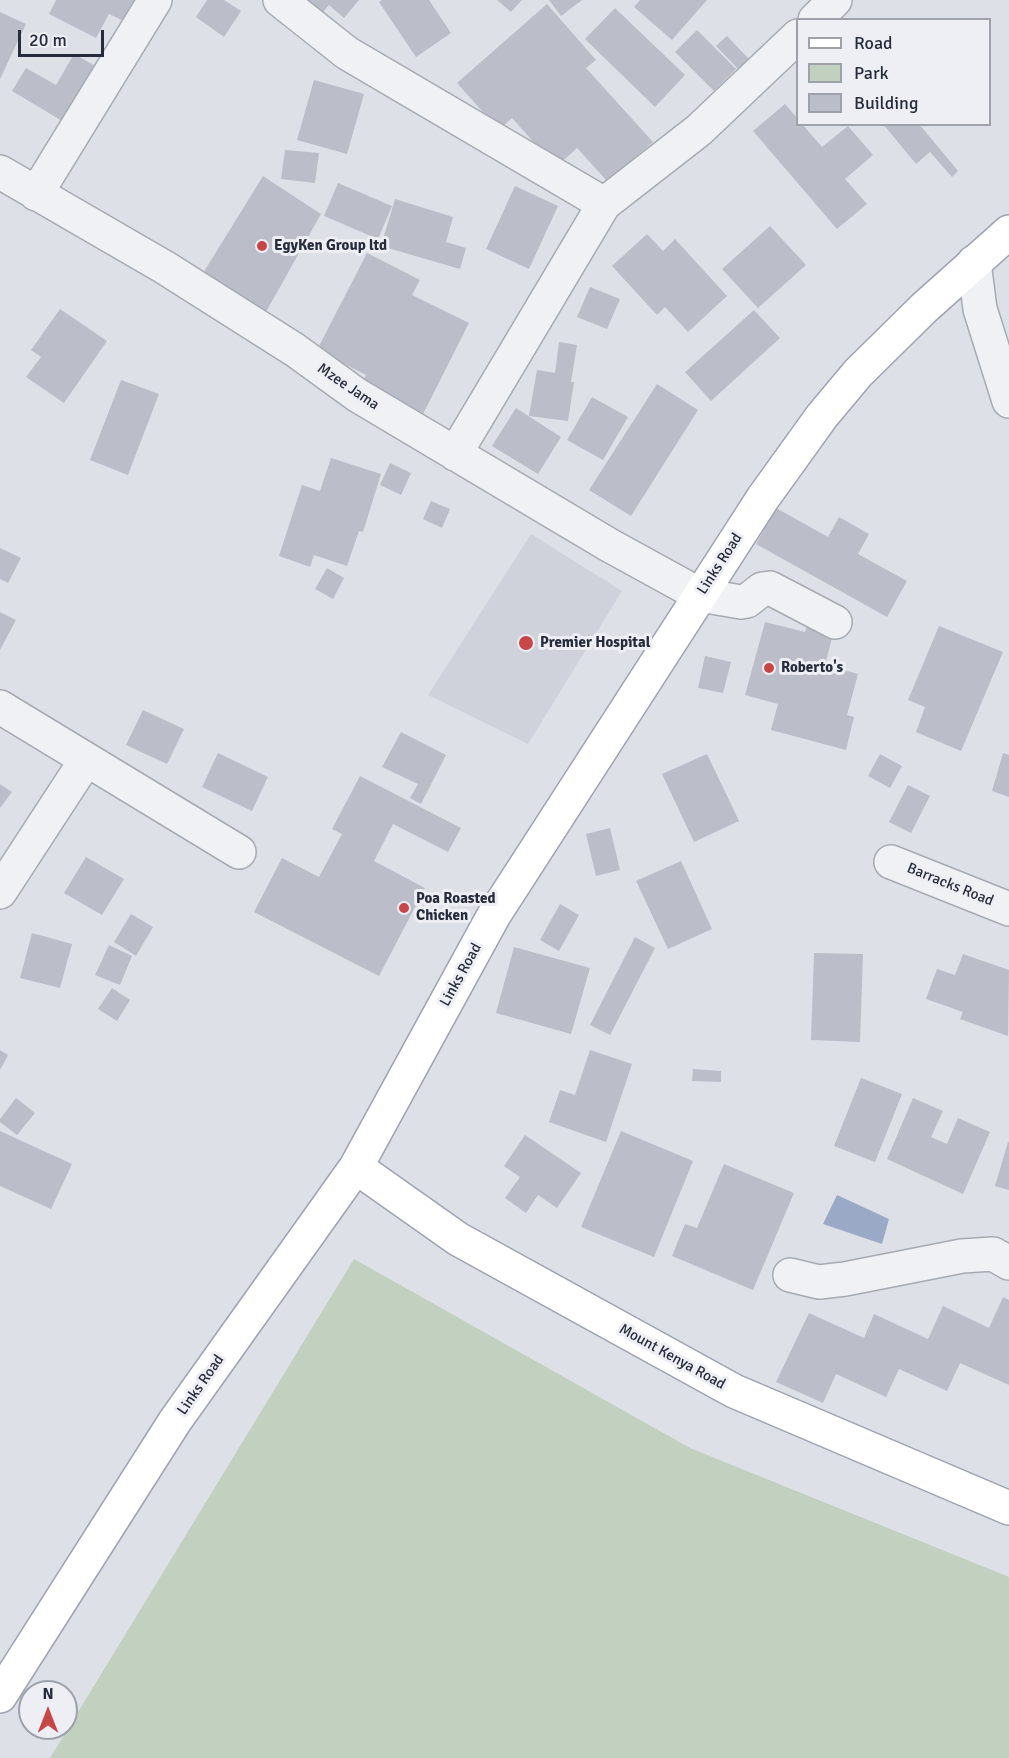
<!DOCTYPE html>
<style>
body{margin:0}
#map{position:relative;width:1009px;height:1758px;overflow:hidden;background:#dde0e6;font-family:Signika,sans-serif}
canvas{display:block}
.legend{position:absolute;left:796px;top:18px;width:195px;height:108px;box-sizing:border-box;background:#edeff4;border:2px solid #9ea1aa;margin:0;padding:8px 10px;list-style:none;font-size:18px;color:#272c3c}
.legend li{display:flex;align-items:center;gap:12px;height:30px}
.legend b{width:30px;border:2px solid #9ea1aa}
.north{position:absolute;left:18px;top:1680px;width:60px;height:60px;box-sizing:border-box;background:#edeff4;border:2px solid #9ea1aa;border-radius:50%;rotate:0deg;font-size:16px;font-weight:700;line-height:24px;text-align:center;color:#272c3c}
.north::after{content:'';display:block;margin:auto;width:21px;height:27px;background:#c74748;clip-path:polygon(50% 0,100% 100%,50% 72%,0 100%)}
.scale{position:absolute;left:18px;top:30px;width:86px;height:27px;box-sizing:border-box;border:3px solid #272c3c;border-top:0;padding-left:8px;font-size:18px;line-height:21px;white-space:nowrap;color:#272c3c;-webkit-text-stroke:4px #edeff4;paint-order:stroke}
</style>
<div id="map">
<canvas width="1009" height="1758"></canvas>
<ul class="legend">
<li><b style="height:8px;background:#fff"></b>Road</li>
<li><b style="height:16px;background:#c1d0bf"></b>Park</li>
<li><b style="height:16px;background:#bbbec9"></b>Building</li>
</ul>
<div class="north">N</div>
<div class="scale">20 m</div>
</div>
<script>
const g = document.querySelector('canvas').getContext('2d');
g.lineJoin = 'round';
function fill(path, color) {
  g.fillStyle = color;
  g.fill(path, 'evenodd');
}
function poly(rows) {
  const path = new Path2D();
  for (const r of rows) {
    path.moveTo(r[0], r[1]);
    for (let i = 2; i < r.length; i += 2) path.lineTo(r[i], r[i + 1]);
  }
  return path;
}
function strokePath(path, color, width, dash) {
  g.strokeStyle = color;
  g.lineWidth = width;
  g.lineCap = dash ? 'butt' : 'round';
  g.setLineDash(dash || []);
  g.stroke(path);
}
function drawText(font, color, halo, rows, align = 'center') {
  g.font = font + ' Signika,sans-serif';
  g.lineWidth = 6;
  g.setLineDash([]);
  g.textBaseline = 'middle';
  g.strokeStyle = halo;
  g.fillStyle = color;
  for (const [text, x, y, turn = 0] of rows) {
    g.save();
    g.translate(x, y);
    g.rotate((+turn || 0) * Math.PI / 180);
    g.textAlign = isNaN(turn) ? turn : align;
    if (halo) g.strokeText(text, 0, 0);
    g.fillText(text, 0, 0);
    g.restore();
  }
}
fill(poly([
 [531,534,622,591,528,744,428,695]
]), '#d0d2db');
fill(poly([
 [354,1259,690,1448,1009,1577,1009,1758,50,1758]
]), '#c1d0bf');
fill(poly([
 [837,1195,889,1219,882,1244,823,1224]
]), '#9aa9c5');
fill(poly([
 [56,0,135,0,124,21,109,14,96,38,49,14],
 [207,0,224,0,241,11,224,37,196,17],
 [288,0,359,0,344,18,329,5,314,23],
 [382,0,429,0,451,33,416,57,379,2],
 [497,0,522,0,511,12],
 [549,0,582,0,561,16],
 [640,0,707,0,672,40,634,7],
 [547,4,596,60,586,68,653,142,607,181,577,148,556,167,512,118,499,130,457,83],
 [615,8,685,75,655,107,585,39],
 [0,12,26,24,0,79],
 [697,30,736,69,714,91,675,52],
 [727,36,751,61,740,71,716,46],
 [74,54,97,67,64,122,12,91,26,68,56,85],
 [314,80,364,94,347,154,297,140],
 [785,104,798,119,798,124,802,124,822,147,848,126,873,155,845,179,867,204,837,229,753,131],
 [883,124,919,124,958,171,952,177,930,152,916,164],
 [285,150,319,153,315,183,281,179],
 [263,176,321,214,262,319,200,278],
 [338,183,392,206,378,239,324,216],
 [515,186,558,206,529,269,486,249],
 [395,199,453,217,446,242,466,248,460,269,381,246],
 [770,226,806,265,758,308,722,269],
 [647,234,663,251,675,239,727,296,688,332,665,307,657,315,612,266],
 [367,253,420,280,412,295,469,323,420,420,359,389,366,375,317,350],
 [590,287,620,299,607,329,577,317],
 [60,309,107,341,64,403,26,377,41,357,31,350],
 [754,310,780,338,711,401,685,372],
 [559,342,577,345,571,382,574,382,568,421,529,416,537,370,555,373],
 [121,380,159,394,128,475,90,460],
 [657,384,698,410,631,516,589,490],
 [592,397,628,417,603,460,567,440],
 [516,408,561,437,538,474,492,446],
 [331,458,381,474,363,532,359,531,347,566,314,555,310,567,279,556,302,485,320,491],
 [390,463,411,473,401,495,380,485],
 [431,501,450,509,442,528,423,519],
 [776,508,828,537,839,517,869,534,858,554,907,581,887,617,756,544],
 [0,548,21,558,8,583,0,579],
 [327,568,344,578,333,599,315,589],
 [0,612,16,620,0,650],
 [765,622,805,632,807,626,833,634,825,665,858,674,847,715,854,717,846,750,771,730,778,704,745,695],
 [939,626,1003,652,961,751,916,732,925,707,908,700],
 [705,656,731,662,723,693,698,688],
 [143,710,184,729,167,764,126,745],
 [401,732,446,755,421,804,410,798,418,784,382,767],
 [218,753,268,777,252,811,202,787],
 [1003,753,1009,755,1009,797,992,791],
 [707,754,739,821,694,842,662,774],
 [880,754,902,766,890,788,868,776],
 [360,776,461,828,448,852,393,824,374,861,425,888,379,976,254,912,282,858,319,877,342,834,332,829],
 [0,784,12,792,0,808],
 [908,785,930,796,911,833,889,822],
 [610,828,620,870,596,876,586,834],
 [86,857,124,879,102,915,64,893],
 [681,861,712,929,668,949,636,881],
 [560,904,579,915,559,951,540,940],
 [131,914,153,927,136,956,114,942],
 [32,933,72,944,60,988,20,978],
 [635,937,655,948,610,1035,590,1025],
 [109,945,132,956,120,985,95,975],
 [514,947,590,968,571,1034,496,1013],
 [814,953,863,954,860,1042,811,1040],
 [963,954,1009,970,1008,1036,960,1019,963,1012,926,999,937,969,955,975],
 [112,988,130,1000,117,1021,98,1009],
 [0,1050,8,1055,0,1070],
 [590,1050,632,1064,606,1142,549,1122,560,1090,575,1095],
 [693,1069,721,1071,721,1082,692,1081],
 [861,1078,902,1094,875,1162,834,1146],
 [16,1098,35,1113,17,1135,0,1122,0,1119],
 [913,1098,943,1111,931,1137,947,1144,958,1118,990,1132,963,1194,887,1159],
 [0,1131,72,1164,51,1209,0,1186],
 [621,1131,693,1161,654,1257,581,1227],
 [525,1135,581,1173,557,1208,538,1195,526,1213,505,1198,520,1177,504,1166],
 [1008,1142,1009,1142,1009,1190,995,1186],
 [724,1164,794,1193,753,1290,672,1256,685,1224,697,1228],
 [1003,1297,1009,1300,1009,1385,960,1363,947,1391,899,1369,886,1397,836,1374,823,1403,776,1382,809,1313,864,1338,874,1314,928,1339,943,1306,989,1328]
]), '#bbbec9');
const minor = poly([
 [280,0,347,53,604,204],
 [815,20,835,0],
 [0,172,164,267,295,350,357,395,609,545,700,595,741,602,747,601,762,589,770,588,835,622],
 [36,194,155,0],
 [974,262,980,309,1009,401],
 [455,454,604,204,699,130,798,36],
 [0,707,239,852],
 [891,862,1009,909],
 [0,892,86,760],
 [790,1275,819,1282,845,1279,962,1256,993,1254,1009,1263]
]);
const major = poly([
 [356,1167,458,1239,734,1391,1009,1508],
 [0,1696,175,1421,356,1167,494,915,763,498,822,416,858,373,924,308,1009,232]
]);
strokePath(minor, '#a6aab3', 36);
strokePath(major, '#9da3b2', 36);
strokePath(minor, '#f0f1f5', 33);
strokePath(major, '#fff', 33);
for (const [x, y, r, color] of [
 [262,246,6,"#c74748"],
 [526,643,8,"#c74748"],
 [769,668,6,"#c74748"],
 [404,908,6,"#c74748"]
]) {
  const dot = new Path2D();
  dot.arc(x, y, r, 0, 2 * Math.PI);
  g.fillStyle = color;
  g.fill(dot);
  strokePath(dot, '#edeff4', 2);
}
drawText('bold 15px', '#272c3c', '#edeff4', [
 ["EgyKen Group ltd",274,246],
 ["Premier Hospital",540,643],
 ["Roberto's",781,668],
 ["Poa Roasted",416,899],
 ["Chicken",416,916]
], 'left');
drawText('15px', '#272c3c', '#edeff4', [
 ["Mzee Jama",348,387,34],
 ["Links Road",720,564,-57],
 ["Barracks Road",950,885,22],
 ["Links Road",461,975,-61],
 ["Mount Kenya Road",672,1357,29],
 ["Links Road",201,1385,-55]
]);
</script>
